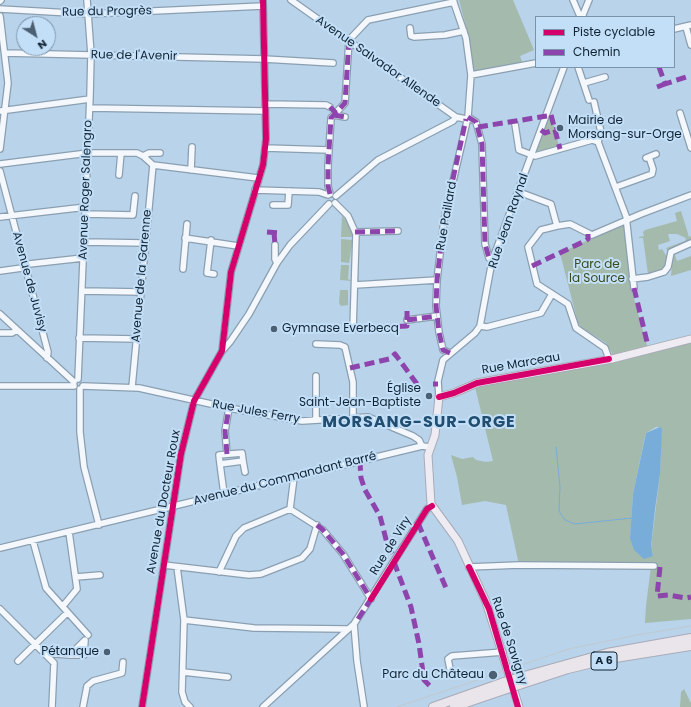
<!DOCTYPE html>
<meta charset="utf-8">
<style>
body{margin:0}
#map{position:relative;width:691px;height:707px;overflow:hidden;background:#b8d3ea;font-family:Poppins,sans-serif}
canvas{display:block}
.legend{position:absolute;left:535px;top:16px;width:140px;height:52px;box-sizing:border-box;background:#c3dff8;border:1px solid #7c94a9;margin:0;padding:5px 7px;list-style:none;font-size:12px;color:#112433}
.legend li{display:flex;align-items:center;gap:8px;height:20px}
.legend b{width:20px;border:1px solid #7c94a9}
.north{position:absolute;left:16px;top:16px;width:40px;height:40px;box-sizing:border-box;background:#c3dff8;border:1px solid #7c94a9;border-radius:50%;rotate:144deg;font-size:11px;font-weight:700;line-height:16px;text-align:center;color:#112433}
.north::after{content:'';display:block;margin:auto;width:14px;height:18px;background:#4b6173;clip-path:polygon(50% 0,100% 100%,50% 72%,0 100%)}
</style>
<div id="map">
<canvas width="691" height="707"></canvas>
<ul class="legend">
<li><b style="height:5px;background:#d6006c"></b>Piste cyclable</li>
<li><b style="height:5px;background:#8e44ad"></b>Chemin</li>
</ul>
<div class="north">N</div>
</div>
<script>
const g = document.querySelector('canvas').getContext('2d');
g.lineJoin = 'round';
function fill(path, color) {
  g.fillStyle = color;
  g.fill(path, 'evenodd');
}
function poly(rows) {
  const path = new Path2D();
  for (const r of rows) {
    path.moveTo(r[0], r[1]);
    for (let i = 2; i < r.length; i += 2) path.lineTo(r[i], r[i + 1]);
  }
  return path;
}
function strokePath(path, color, width, dash) {
  g.strokeStyle = color;
  g.lineWidth = width;
  g.lineCap = dash ? 'butt' : 'round';
  g.setLineDash(dash || []);
  g.stroke(path);
}
function drawText(font, color, halo, rows, align = 'center') {
  g.font = font + ' Poppins,sans-serif';
  g.lineWidth = 4;
  g.setLineDash([]);
  g.textBaseline = 'middle';
  g.strokeStyle = halo;
  g.fillStyle = color;
  for (const [text, x, y, turn = 0] of rows) {
    g.save();
    g.translate(x, y);
    g.rotate((+turn || 0) * Math.PI / 180);
    g.textAlign = isNaN(turn) ? turn : align;
    if (halo) g.strokeText(text, 0, 0);
    g.fillText(text, 0, 0);
    g.restore();
  }
}
fill(poly([
 [459,0,513,0,534,50,520,56,523,64,477,72,473,68,469,38],
 [549,116,551,116,559,146,538,151,536,150],
 [681,211,689,237,691,236,691,242,668,251,666,248,685,241,686,238,677,234,668,234,670,241,658,245,659,250,662,249,667,257,665,269,648,274,643,238,639,238,639,237,644,236,643,232,645,230,677,221,675,213],
 [342,216,347,221,353,237,341,237],
 [625,223,631,288,648,349,617,356,613,355,606,343,582,328,578,323,560,253],
 [341,239,353,240,349,263,341,262],
 [674,252,677,261,691,256,691,270,671,276,672,266,669,265],
 [341,265,349,265,348,279,352,281,340,280],
 [340,290,348,290,348,305,341,306,339,303],
 [691,341,691,619,645,623,646,606,651,566,519,565,506,505,485,501,462,505,457,477,451,455,462,459,473,457,476,460,486,462,493,461,475,387],
 [656,427,659,427,662,429,661,439,660,474,651,547,653,555,630,538,633,494,645,436,646,433],
 [684,689,691,703,691,707,680,707,681,692]
]), '#a4baac');
fill(poly([
 [660,427,662,429,660,474,655,509,651,546,653,556,644,559,634,550,630,538,633,494,646,433]
]), '#78acd9');
strokePath(poly([
 [556,447,560,487,559,511,565,520,575,524,632,518]
]), '#78acd9', 1);
const minor = poly([
 [291,0,456,117,466,119],
 [573,0,579,14,583,16],
 [0,1,1,0],
 [0,9,88,14,263,6],
 [0,16,8,83,0,149],
 [582,17,589,0],
 [686,27,691,45],
 [410,28,411,36,414,37,445,35,464,31],
 [674,29,691,25],
 [349,40,368,20,454,2],
 [5,53,264,59,333,63],
 [578,67,589,100],
 [471,75,536,63],
 [584,83,605,77],
 [594,102,601,132,598,142],
 [265,104,326,105,330,107],
 [90,108,265,111],
 [0,111,90,99],
 [680,113,691,148],
 [334,115,345,117],
 [468,117,476,122,482,144,485,244,489,258,492,261],
 [515,124,519,150,535,156,592,140,598,142],
 [598,142,626,216,634,288],
 [265,148,329,150],
 [143,156,149,153,160,153],
 [646,158,656,154],
 [0,164,88,153,137,153,143,156,153,165],
 [153,165,258,178],
 [191,170,192,147],
 [0,171,48,352,47,358],
 [119,175,121,153],
 [616,187,652,174,653,169,649,157],
 [255,190,319,192,328,195],
 [519,192,551,204,557,226,541,230,528,247,537,284,568,304,576,328,605,348,609,359],
 [330,194,328,186,328,166,331,118,345,103,349,40],
 [336,196,378,160,453,121,456,117],
 [335,203,348,216,356,234,353,329],
 [273,205,288,205,289,191],
 [86,214,133,215,135,196],
 [0,217,86,207],
 [557,226,570,224,592,235,641,214,691,195],
 [355,232,398,231],
 [185,238,238,246],
 [211,240,207,273,214,274],
 [84,242,145,243],
 [275,245,275,259,277,263],
 [183,269,187,224],
 [0,271,22,268,29,264,83,258],
 [632,279,648,277,664,272,668,267,671,252,691,243],
 [355,285,437,280],
 [82,291,141,292],
 [0,314,74,382],
 [407,320,437,316],
 [480,326,487,327,541,313,552,294],
 [0,333,12,333,17,330],
 [79,338,137,339],
 [316,344,340,345,345,347,353,382,353,417],
 [222,351,230,342,249,314,277,263,290,245,329,204],
 [450,353,443,350,439,332,436,306,437,280,444,220,468,117,471,75,466,38,453,0],
 [78,379,90,96,91,54,87,0],
 [0,386,74,386],
 [83,386,139,388,229,408,302,421,368,417,413,436,419,440,422,446],
 [132,387,153,165],
 [80,389,80,432,84,467,99,525],
 [439,397,438,381,443,360,475,333,480,326,492,261,564,67],
 [316,420,316,376],
 [242,453,243,461,220,464,219,455,242,453],
 [227,454,225,431,229,408],
 [243,461,245,472],
 [220,464,224,494],
 [294,477,290,509,323,530,343,554,371,599],
 [33,541,46,588,88,635],
 [0,548,422,446,430,447],
 [164,565,249,575,261,574,302,558,310,549,317,525],
 [177,567,184,620,182,692,185,702,190,707],
 [469,567,519,565,654,566],
 [219,572,236,536,244,528,290,509],
 [76,577,100,575],
 [63,606,77,589,69,532],
 [0,609,54,663,52,707],
 [184,620,254,628,347,629],
 [354,624,357,661,364,707],
 [55,654,70,655,84,655,85,640,70,655],
 [18,661,67,613],
 [450,669,448,659,452,656,503,652],
 [183,672,228,677],
 [83,707,87,686,93,681,122,673,123,662],
 [142,707,181,454,194,401,222,351,231,272,263,165,266,139,263,0],
 [263,707,354,624,427,509,432,506]
]);
const major = poly([
 [519,707,486,602,458,541,431,504,428,455,435,435,439,397,454,393,477,383,612,359,691,339]
]);
const highway = poly([
 [517,678,607,653,691,638],
 [519,685,568,669,609,659,691,646],
 [433,707,504,682],
 [454,707,507,689]
]);
strokePath(minor, '#8b9fb1', 8);
strokePath(major, '#a8abb8', 9);
strokePath(highway, '#a8abb8', 10);
strokePath(minor, '#f4f8fc', 5.5);
strokePath(major, '#eeecf2', 7);
strokePath(highway, '#eae5ea', 8);
strokePath(poly([
 [397,707,569,649,637,635,691,626]
]), '#c1c9d0', 1);
const highwayBridge = poly([
 [504,682,517,678],
 [507,689,519,685]
]);
strokePath(highwayBridge, '#a8abb8', 10, []);
strokePath(highwayBridge, '#eae5ea', 8);
strokePath(poly([
 [659,67,665,84,689,76],
 [657,87,665,84],
 [330,107,336,113],
 [334,115,345,117],
 [551,115,560,149],
 [468,117,476,122,482,144,485,244,489,258,492,261],
 [478,127,547,116],
 [541,130,545,133,557,129],
 [330,194,328,186,328,166,331,118,345,103,349,40],
 [267,232,281,233],
 [274,232,275,245],
 [355,232,398,231],
 [532,266,585,241,588,239,588,234],
 [634,288,648,346],
 [407,320,437,316],
 [353,329,407,326,407,311],
 [450,353,443,350,439,332,436,306,437,280,444,220,466,119],
 [350,368,389,359,395,354,417,384],
 [433,384,438,384],
 [227,454,225,431,229,408],
 [361,461,360,463,361,478,365,490,380,516,388,547,396,559],
 [418,523,446,588],
 [317,525,323,530,343,554,371,599],
 [394,562,411,607,419,644,424,680,433,689],
 [660,567,657,596,668,595,686,598,691,597],
 [358,619,373,596]
]), '#8e44ad', 5, [10, 5]);
strokePath(poly([
 [439,397,454,393,477,383,609,359],
 [469,567,489,609,518,707],
 [371,599,427,509,432,506],
 [142,707,181,454,194,401,222,351,231,272,263,165,266,139,263,0]
]), '#d6006c', 6);
for (const [x, y, r, color] of [
 [560,128,4,"#4b6173"],
 [274,329,4,"#4b6173"],
 [429,396,4,"#4b6173"],
 [107,652,4,"#4b6173"],
 [493,675,5,"#4b6173"]
]) {
  const dot = new Path2D();
  dot.arc(x, y, r, 0, 2 * Math.PI);
  g.fillStyle = color;
  g.fill(dot);
  strokePath(dot, '#c3dff8', 1.5);
}
for (const [x, y, w] of [
 [604,661,26]
]) {
  const box = new Path2D();
  box.roundRect(x - w / 2, y - 9, w, 18, 3);
  g.fillStyle = '#c3dff8';
  g.fill(box);
  strokePath(box, '#112433', 1);
}
drawText('bold 11px', '#112433', null, [
 ["A 6",604,661]
]);
drawText('12px', '#112433', '#c3dff8', [
 ["Rue du Progrès",107,12,-1],
 ["Rue de l'Avenir",134,56,1],
 ["Avenue Salvador Allende",378,62,35],
 ["Avenue Roger Salengro",86,190,-88],
 ["Rue Paillard",447,216,-80],
 ["Rue Jean Raynal",509,221,-71],
 ["Avenue de la Garenne",142,276,-85],
 ["Avenue de Juvisy",29,282,75],
 ["Rue Marceau",521,364,-10],
 ["Rue Jules Ferry",256,412,10],
 ["Avenue du Commandant Barré",285,479,-14],
 ["Avenue du Docteur Roux",164,502,-80],
 ["Rue de Viry",391,546,-58],
 ["Rue de Savigny",509,641,72]
]);
drawText('12px', '#112433', '#c3dff8', [
 ["Mairie de",568,121,"left"],
 ["Morsang-sur-Orge",568,135,"left"],
 ["Gymnase Everbecq",282,329,"left"],
 ["Église",421,389],
 ["Saint-Jean-Baptiste",421,403],
 ["Pétanque",99,652],
 ["Parc du Château",484,675]
], 'right');
drawText('12px', '#394b16', '#c3dff8', [
 ["Parc de",597,265],
 ["la Source",597,279]
]);
g.letterSpacing = '1px';
drawText('bold 16px', '#214d70', '#c3dff8', [
 ["MORSANG-SUR-ORGE",419,423]
]);
g.letterSpacing = '0px';
</script>
